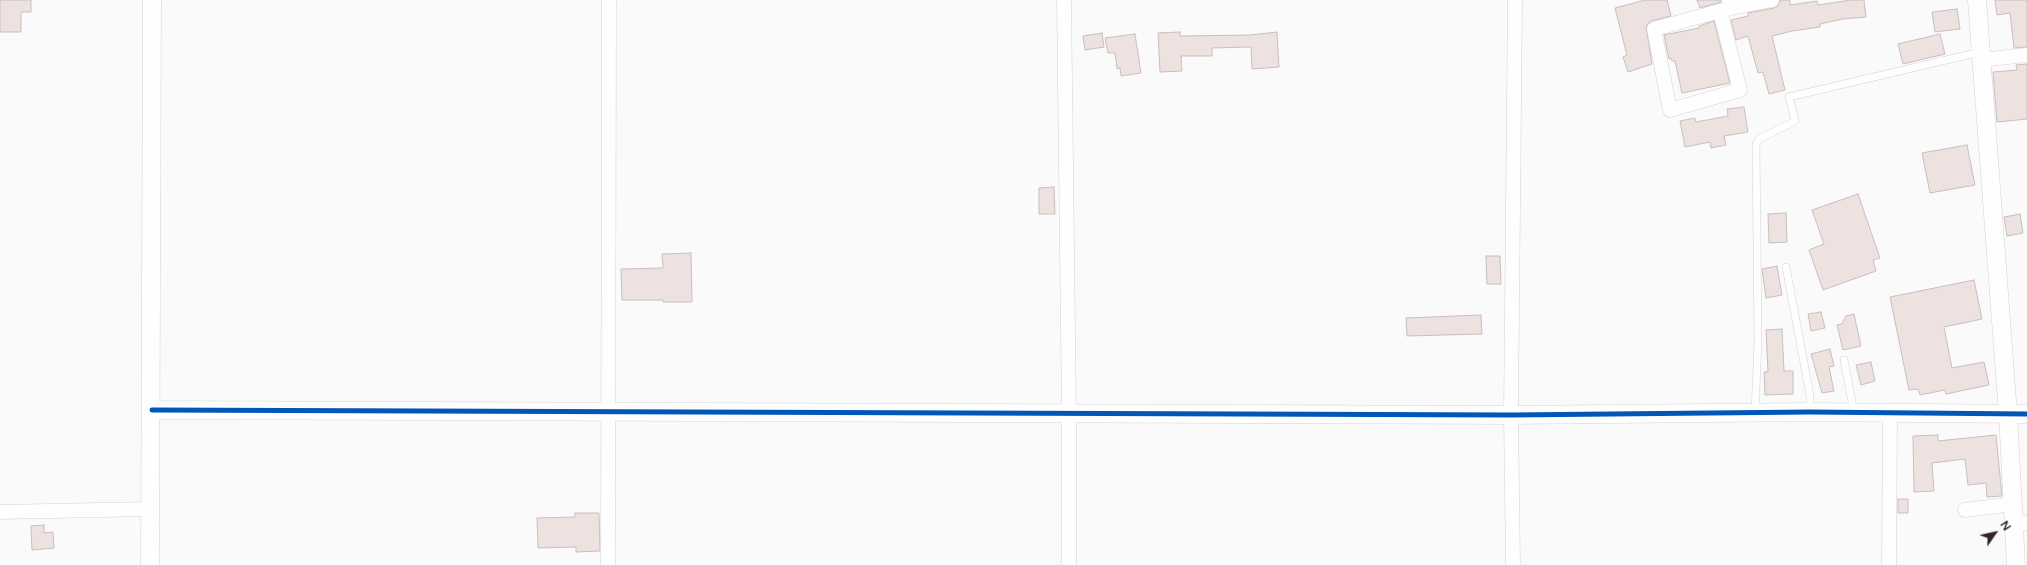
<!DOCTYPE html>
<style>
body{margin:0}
#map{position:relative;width:2027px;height:565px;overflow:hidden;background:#fafafa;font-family:"Varela Round",sans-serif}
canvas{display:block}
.north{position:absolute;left:1975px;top:513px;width:40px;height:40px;-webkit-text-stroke:3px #fff;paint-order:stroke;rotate:56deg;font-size:11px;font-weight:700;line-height:16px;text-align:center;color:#322429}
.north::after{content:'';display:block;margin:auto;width:14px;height:18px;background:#322429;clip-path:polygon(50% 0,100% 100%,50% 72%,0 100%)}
</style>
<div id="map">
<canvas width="2027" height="565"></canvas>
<div class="north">N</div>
</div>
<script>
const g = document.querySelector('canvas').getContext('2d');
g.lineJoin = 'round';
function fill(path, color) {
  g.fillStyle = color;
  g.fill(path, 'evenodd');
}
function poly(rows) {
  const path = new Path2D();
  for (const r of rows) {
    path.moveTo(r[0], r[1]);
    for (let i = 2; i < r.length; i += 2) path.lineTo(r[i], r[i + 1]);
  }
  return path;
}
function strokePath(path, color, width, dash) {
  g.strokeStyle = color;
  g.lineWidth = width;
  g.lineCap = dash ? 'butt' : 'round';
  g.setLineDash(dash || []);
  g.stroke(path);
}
const building = poly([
 [0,0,31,0,31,12,21,12,21,32,0,32,0,0],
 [1645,0,1667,0,1671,16,1651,21,1646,26,1652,64,1628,72,1623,57,1627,55,1615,8,1645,0],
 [1697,0,1720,0,1721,2,1700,8,1697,0],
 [1780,0,1790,0,1790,5,1817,1,1818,5,1851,0,1864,0,1866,17,1843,19,1820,24,1820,27,1792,31,1772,36,1785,90,1769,94,1763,72,1758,73,1748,36,1736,40,1731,20,1748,16,1748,13,1774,8,1778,6,1780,0],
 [1995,0,2027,0,2027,47,2014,48,2010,13,1997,15,1995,0],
 [1957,9,1960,29,1935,32,1932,12,1957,9],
 [1714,21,1730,83,1682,93,1675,61,1672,61,1671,58,1669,59,1664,35,1699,28,1699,26,1714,21],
 [1180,32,1180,36,1250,35,1277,32,1279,67,1252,69,1251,47,1212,48,1212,56,1181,56,1182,71,1160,72,1158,33,1180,32],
 [1102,33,1104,47,1085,50,1083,36,1102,33],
 [1135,34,1141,73,1121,76,1120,68,1117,69,1115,53,1108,53,1105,38,1135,34],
 [1940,34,1945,54,1903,64,1898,44,1940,34],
 [2027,64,2027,119,1997,122,1993,72,2017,70,2016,65,2027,64],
 [1744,107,1748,132,1724,136,1726,145,1711,148,1710,142,1685,147,1680,121,1695,118,1696,122,1728,116,1727,109,1744,107],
 [1967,145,1975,185,1930,193,1922,153,1967,145],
 [1054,187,1055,214,1039,214,1039,188,1054,187],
 [1858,194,1880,258,1873,260,1876,271,1823,290,1809,250,1824,244,1812,210,1858,194],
 [1786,213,1787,242,1769,243,1768,214,1786,213],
 [2020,214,2023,233,2007,236,2004,217,2020,214],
 [691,253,692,302,663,302,663,300,622,300,621,269,663,268,662,254,691,253],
 [1486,256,1500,256,1501,284,1487,284,1486,256],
 [1777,266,1782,295,1766,298,1762,269,1777,266],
 [1974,280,1982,319,1944,327,1952,368,1984,362,1989,385,1946,394,1945,390,1920,395,1918,389,1909,390,1890,297,1974,280],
 [1821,312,1825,328,1811,331,1808,314,1821,312],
 [1854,314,1861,346,1843,350,1837,325,1842,324,1846,316,1854,314],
 [1481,315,1482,334,1407,336,1406,318,1481,315],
 [1782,329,1784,371,1793,371,1793,394,1765,395,1764,372,1768,372,1766,330,1782,329],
 [1830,349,1834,366,1829,367,1834,391,1822,393,1811,354,1830,349],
 [1871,362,1875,381,1861,385,1856,365,1871,362],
 [1938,435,1938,441,1996,435,2002,496,1987,497,1986,483,1968,485,1965,459,1932,463,1934,491,1914,492,1913,436,1938,435],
 [1898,499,1908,499,1908,513,1898,513,1898,499],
 [575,513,599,513,600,551,576,552,576,547,538,548,537,518,575,517,575,513],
 [44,525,44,533,53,532,54,548,32,550,31,526,44,525]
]);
fill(building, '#ede2e0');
strokePath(building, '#c6bfbe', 1);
const service = poly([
 [1786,267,1810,395,1810,412],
 [1844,360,1852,402,1852,413],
 [1755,413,1758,342,1756,145,1759,139,1795,121,1789,97,1980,52]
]);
const minor = poly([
 [1064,0,1069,413,1069,565],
 [1729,0,1731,8,1772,0],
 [1720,11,1740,90,1670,110,1654,29,1731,8],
 [1980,60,2027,55],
 [1965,510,2013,504],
 [0,512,150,509],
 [2014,523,2027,523],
 [608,565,609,0],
 [1513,565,1511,415,1515,0],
 [1889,565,1890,413]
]);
const tertiary = poly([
 [1977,0,2008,414,2016,565],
 [152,410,1511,415,1810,412,2027,414],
 [150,565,152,0]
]);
strokePath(service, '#d7d1d3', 8);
strokePath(minor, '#d7d1d3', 15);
strokePath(tertiary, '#d7d1d3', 19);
strokePath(service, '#fefefe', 7);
strokePath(minor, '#fefefe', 14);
strokePath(tertiary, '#fefefe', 18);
strokePath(poly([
 [152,410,1511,415,1810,412,2027,414]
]), '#0057b8', 5);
</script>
